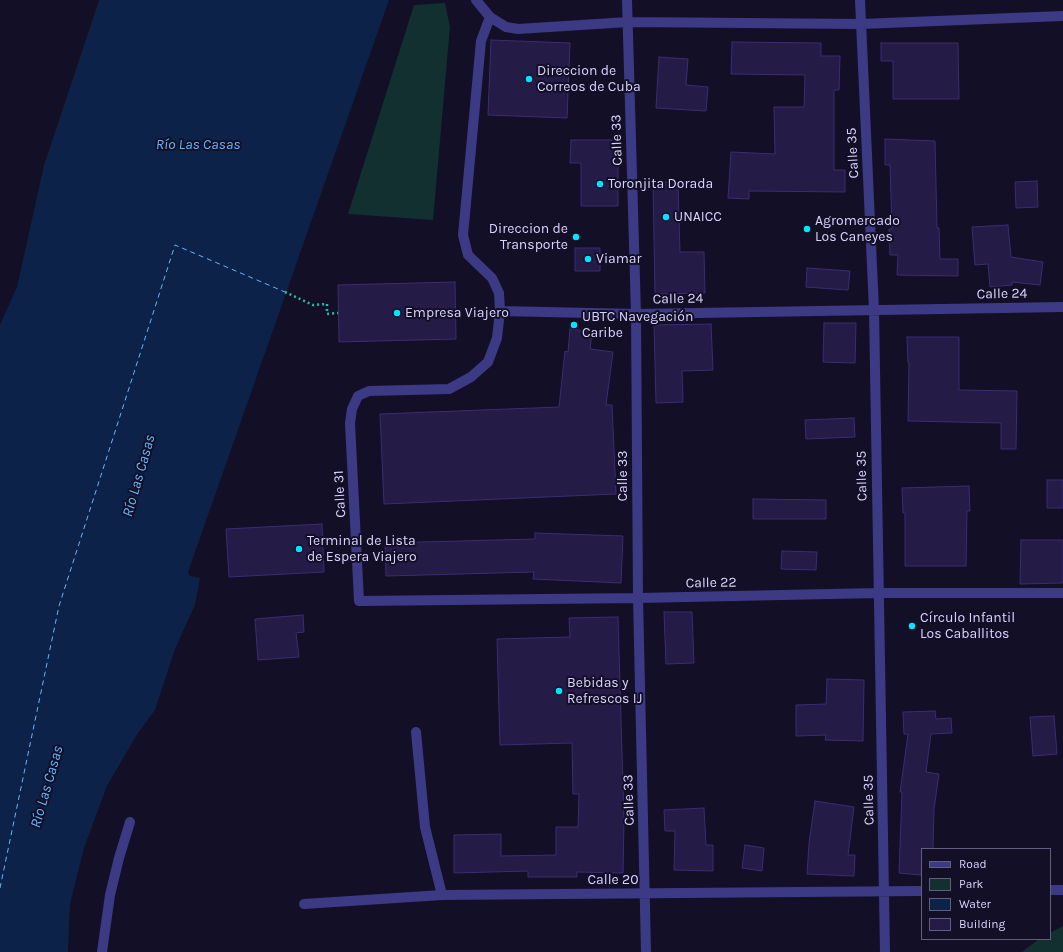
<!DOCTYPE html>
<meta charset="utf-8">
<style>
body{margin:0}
#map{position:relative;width:1063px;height:952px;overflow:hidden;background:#130f26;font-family:Karla,sans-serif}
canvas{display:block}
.legend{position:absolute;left:921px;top:848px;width:130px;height:92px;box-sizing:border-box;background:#130f26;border:1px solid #625e7d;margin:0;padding:5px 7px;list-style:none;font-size:12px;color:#d9d4ff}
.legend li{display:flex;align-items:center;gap:8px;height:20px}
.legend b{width:20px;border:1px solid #625e7d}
</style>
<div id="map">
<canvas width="1063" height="952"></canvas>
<ul class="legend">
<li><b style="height:5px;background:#3d3a85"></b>Road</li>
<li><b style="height:11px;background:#12302f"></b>Park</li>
<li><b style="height:11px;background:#0c2248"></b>Water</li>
<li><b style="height:11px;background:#241b47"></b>Building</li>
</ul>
</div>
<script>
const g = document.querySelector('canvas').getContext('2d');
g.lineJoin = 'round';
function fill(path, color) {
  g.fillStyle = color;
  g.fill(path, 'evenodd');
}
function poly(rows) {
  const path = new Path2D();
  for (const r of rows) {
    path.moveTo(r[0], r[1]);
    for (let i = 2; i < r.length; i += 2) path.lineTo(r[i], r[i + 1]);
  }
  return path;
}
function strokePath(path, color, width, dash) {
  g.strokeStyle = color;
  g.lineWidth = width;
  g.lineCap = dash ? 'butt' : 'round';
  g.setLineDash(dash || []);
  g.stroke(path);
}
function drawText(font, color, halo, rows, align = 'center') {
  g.font = font + ' Karla,sans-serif';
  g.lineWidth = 4;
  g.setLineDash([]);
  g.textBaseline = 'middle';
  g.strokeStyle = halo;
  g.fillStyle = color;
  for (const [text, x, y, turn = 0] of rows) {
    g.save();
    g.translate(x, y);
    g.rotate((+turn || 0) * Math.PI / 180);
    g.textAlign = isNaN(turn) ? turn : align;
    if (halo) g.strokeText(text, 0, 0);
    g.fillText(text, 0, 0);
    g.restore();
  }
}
fill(poly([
 [445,3,450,27,433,220,348,214,414,5],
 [1063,926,1063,952,1022,952,1039,939,1050,939,1050,933]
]), '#12302f');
fill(poly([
 [99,0,404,0,348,142,283,329,200,578,195,605,175,649,155,710,136,736,107,786,84,848,70,904,68,952,0,952,0,325,17,287,44,165]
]), '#0c2248');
fill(poly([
 [389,0,404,0,348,142,283,329,200,578,190,576,188,572]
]), '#130f26');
strokePath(poly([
 [0,888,59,606,175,245,285,292]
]), '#62b6ff', 1, [5, 4]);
const building = poly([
 [491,40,570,43,567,118,488,115,491,40],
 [732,42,821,43,821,56,840,56,839,90,834,90,834,170,845,170,845,192,749,191,749,199,728,198,731,152,775,154,774,107,804,107,805,75,731,74,732,42],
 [881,43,958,43,959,99,893,99,893,61,881,61,881,43],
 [659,57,688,59,686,85,708,87,706,111,656,108,659,57],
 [885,139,935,141,937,228,939,228,940,259,958,259,958,276,897,275,898,255,890,255,889,229,892,229,890,165,885,165,885,139],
 [571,140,618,140,618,206,581,206,581,163,570,163,571,140],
 [1037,181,1038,207,1016,208,1015,182,1037,181],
 [653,182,678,182,680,252,704,252,705,293,655,294,653,182],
 [1008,225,1011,257,1043,262,1040,285,1012,282,1012,285,990,287,988,264,975,265,972,227,1008,225],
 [575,248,600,248,600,271,575,271,575,248],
 [807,268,850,271,848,290,806,287,807,268],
 [455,282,456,339,339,342,338,285,455,282],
 [824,323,856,323,855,363,823,362,824,323],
 [711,324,713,370,682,371,683,402,656,403,654,325,711,324],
 [570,329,592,332,590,349,613,352,606,405,612,405,616,494,384,504,380,414,559,407,565,351,568,352,570,329],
 [907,337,959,337,959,390,1017,391,1016,449,1001,449,1001,423,908,421,909,363,908,363,907,337],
 [854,418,855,437,806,439,805,420,854,418],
 [1047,480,1063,480,1063,508,1047,508,1047,480],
 [969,486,970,511,967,511,966,566,905,566,905,513,903,513,902,488,969,486],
 [753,499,826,500,826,519,753,519,753,499],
 [322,524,324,572,229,577,226,529,322,524],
 [535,533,623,536,621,583,533,579,534,572,386,576,385,543,535,539,535,533],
 [1021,540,1063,540,1063,583,1020,584,1021,540],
 [782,551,817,552,816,570,781,569,782,551],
 [664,612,692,612,694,663,666,664,664,612],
 [303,615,304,632,296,633,299,657,258,660,255,619,303,615],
 [618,617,624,820,623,873,577,872,577,877,528,877,528,871,454,873,454,835,501,834,501,856,556,855,556,827,578,827,579,794,573,794,572,743,500,745,497,639,570,637,569,618,618,617],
 [827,679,864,680,863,741,825,740,826,735,796,736,796,705,826,704,827,679],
 [935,711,936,719,951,718,952,733,931,734,926,772,939,774,934,809,933,849,922,849,921,875,899,873,902,792,900,792,908,734,904,734,903,712,935,711],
 [1054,716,1057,754,1033,756,1030,717,1054,716],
 [815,801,854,807,848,855,855,855,854,876,807,874,809,843,815,801],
 [704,808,706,845,713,845,713,871,674,870,675,831,665,831,664,810,704,808],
 [745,845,764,848,762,871,742,868,745,845]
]);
fill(building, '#241b47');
strokePath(building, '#3b2d73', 1);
strokePath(poly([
 [285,292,313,305,327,304,327,314,338,313],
 [455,312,485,311]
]), '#2fb8b0', 2.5, [2, 3]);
strokePath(poly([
 [476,0,490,17,506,27,518,29,628,22,861,24,1063,16],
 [627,0,636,314,638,598,646,952],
 [860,0,874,310,885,952],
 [490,17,481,41,463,235,468,255,492,278,499,293,500,311,497,338,488,362,471,377,449,389,369,391,358,396,352,409,350,423,359,601,638,598,878,593,1063,593],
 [500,311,636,314,1063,307],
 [416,732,425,827,442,895],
 [1050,890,1063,890],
 [304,904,442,895,922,891],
 [102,952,110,895,119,858,130,822]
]), '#3d3a85', 10);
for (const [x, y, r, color] of [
 [529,79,4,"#00e5ff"],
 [600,184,4,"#00e5ff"],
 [666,217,4,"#00e5ff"],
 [807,229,4,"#00e5ff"],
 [576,237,4,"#00e5ff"],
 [588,259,4,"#00e5ff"],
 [397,313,4,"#00e5ff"],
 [574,325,4,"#00e5ff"],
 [299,549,4,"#00e5ff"],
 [912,626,4,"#00e5ff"],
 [559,691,4,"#00e5ff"]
]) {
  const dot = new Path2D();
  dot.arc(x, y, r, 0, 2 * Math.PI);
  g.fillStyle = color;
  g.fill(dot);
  strokePath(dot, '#130f26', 1.5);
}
drawText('14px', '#d9d4ff', '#130f26', [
 ["Direccion de",537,71],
 ["Correos de Cuba",537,87],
 ["Toronjita Dorada",608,184],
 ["UNAICC",674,217],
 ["Agromercado",815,221],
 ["Los Caneyes",815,237],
 ["Direccion de",568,229,"right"],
 ["Transporte",568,245,"right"],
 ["Viamar",596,259],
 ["Empresa Viajero",405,313],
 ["UBTC Navegación",582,317],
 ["Caribe",582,333],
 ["Terminal de Lista",307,541],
 ["de Espera Viajero",307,557],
 ["Círculo Infantil",920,618],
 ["Los Caballitos",920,634],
 ["Bebidas y",567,683],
 ["Refrescos IJ",567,699]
], 'left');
drawText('14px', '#d9d4ff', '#130f26', [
 ["Calle 33",617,140,-92],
 ["Calle 35",853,153,-93],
 ["Calle 24",1002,294,-1],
 ["Calle 24",678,299,-1],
 ["Calle 33",623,476,-90],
 ["Calle 35",862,476,-91],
 ["Calle 31",340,494,-93],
 ["Calle 22",711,583,-1],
 ["Calle 33",629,800,-92],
 ["Calle 35",869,800,-91],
 ["Calle 20",613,880]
]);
drawText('italic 15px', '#62b6ff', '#130f26', [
 ["Río Las Casas",198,145],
 ["Río Las Casas",139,476,-74],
 ["Río Las Casas",47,787,-74]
]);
</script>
